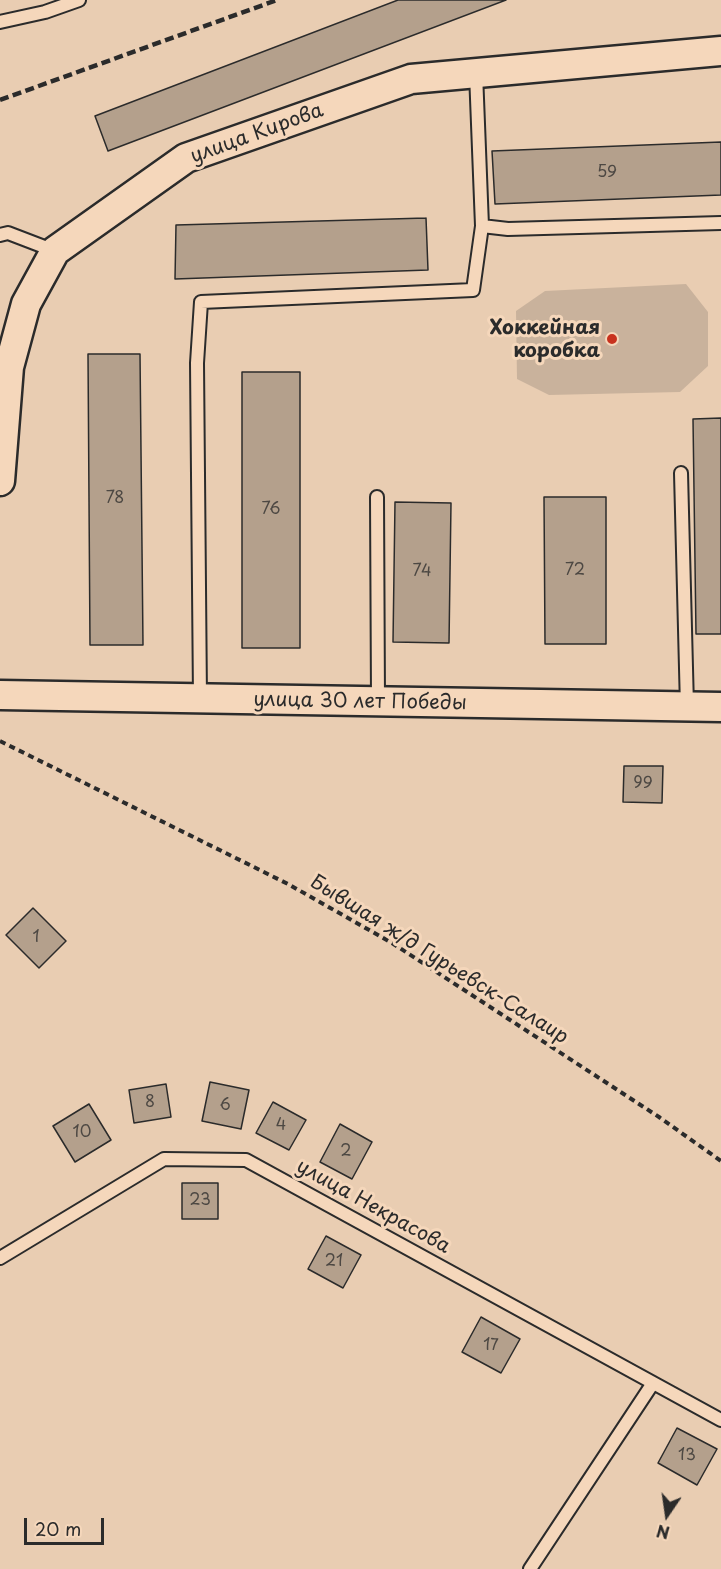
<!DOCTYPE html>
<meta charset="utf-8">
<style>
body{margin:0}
#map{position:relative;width:721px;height:1569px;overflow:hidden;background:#e9cdb2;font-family:"Playpen Sans",sans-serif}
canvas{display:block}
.north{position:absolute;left:637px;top:1485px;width:60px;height:60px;-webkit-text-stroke:4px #f5d7bb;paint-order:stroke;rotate:193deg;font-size:16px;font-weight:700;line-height:24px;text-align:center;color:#2b2b2b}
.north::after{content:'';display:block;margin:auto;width:21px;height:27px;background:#2b2b2b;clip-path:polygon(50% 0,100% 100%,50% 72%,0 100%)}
.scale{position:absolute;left:24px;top:1518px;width:80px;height:27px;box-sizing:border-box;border:3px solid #2b2b2b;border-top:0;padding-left:8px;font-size:18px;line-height:21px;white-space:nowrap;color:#2b2b2b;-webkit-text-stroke:4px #f5d7bb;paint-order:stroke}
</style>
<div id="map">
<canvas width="721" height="1569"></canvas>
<div class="north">N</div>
<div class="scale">20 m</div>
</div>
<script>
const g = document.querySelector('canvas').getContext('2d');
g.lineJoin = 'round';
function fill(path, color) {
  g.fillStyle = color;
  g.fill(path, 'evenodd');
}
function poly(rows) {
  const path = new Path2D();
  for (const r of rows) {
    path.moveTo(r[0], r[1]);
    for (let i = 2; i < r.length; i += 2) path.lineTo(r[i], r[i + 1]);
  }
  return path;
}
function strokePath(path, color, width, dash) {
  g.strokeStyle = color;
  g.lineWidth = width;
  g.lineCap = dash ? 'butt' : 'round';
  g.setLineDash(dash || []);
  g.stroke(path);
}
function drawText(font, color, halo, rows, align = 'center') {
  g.font = font + ' "Playpen Sans",sans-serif';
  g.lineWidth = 6;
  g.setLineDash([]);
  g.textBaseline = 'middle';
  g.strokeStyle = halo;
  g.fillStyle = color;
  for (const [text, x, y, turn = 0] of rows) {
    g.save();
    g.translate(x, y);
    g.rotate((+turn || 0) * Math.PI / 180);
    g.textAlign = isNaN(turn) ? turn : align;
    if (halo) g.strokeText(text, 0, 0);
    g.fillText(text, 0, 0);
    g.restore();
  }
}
fill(poly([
 [686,284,708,312,708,366,680,392,549,395,517,379,516,311,545,291]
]), '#c9b29c');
const building = poly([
 [398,0,506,0,108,151,95,116,398,0],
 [721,142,721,195,495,204,492,151,721,142],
 [426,218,428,270,175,279,176,225,426,218],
 [88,354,140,354,143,645,90,645,88,354],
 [242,372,300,372,300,648,242,648,242,372],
 [721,418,721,634,696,634,693,419,721,418],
 [544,497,606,497,606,644,545,644,544,497],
 [395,502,451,503,449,643,393,642,395,502],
 [624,766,663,766,662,803,623,802,624,766],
 [33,908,66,941,39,968,6,935,33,908],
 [210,1082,249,1090,241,1129,202,1121,210,1082],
 [166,1084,171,1117,134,1123,129,1090,166,1084],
 [273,1102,306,1120,289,1150,256,1133,273,1102],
 [89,1104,111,1140,75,1162,53,1126,89,1104],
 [340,1124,372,1142,352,1179,320,1162,340,1124],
 [182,1183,218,1183,218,1219,182,1219,182,1183],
 [326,1236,361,1255,343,1288,308,1269,326,1236],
 [481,1317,520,1339,501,1373,462,1352,481,1317],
 [677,1428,717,1449,697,1485,658,1463,677,1428]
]);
fill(building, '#b4a08c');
strokePath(building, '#2b2b2b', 1.5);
const service = poly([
 [0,22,45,12,79,0],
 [482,226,508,229,721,223],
 [0,235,8,233,55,251],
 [681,473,687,707],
 [377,497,378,701],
 [200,699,197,363,201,302,473,290,482,226,476,73],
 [0,1258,164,1159,246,1160,721,1420],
 [530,1569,653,1383]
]);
const tertiary = poly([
 [0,481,9,367,26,304,55,251,186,158,411,79,721,51],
 [0,695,721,707]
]);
strokePath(service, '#2b2b2b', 16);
strokePath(tertiary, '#2b2b2b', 33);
strokePath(poly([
 [0,741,288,884,392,943,659,1117,721,1161]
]), '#2b2b2b', 4, [6, 4.5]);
strokePath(service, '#f5d7bb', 12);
strokePath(tertiary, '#f5d7bb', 28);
strokePath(poly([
 [0,100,277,0]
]), '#2b2b2b', 4.5, [9, 4.5]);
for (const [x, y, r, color] of [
 [612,339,6,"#c8321e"]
]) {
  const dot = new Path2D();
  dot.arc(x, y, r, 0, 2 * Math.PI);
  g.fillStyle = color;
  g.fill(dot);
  strokePath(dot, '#f5d7bb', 2);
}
drawText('16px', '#4d4843', null, [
 ["59",607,173],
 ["78",115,499],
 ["76",271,510],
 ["72",575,571],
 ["74",422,572],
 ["99",643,784],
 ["1",36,938],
 ["8",150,1103],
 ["6",225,1106],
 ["4",281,1126],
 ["10",82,1133],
 ["2",346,1152],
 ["23",200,1201],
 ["21",334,1262],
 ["17",491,1346],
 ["13",687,1456]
]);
drawText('20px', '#2b2b2b', '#f5d7bb', [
 ["улица Кирова",257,134,-20],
 ["улица 30 лет Победы",360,702,1],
 ["Бывшая ж/д Гурьевск-Салаир",439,960,32],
 ["улица Некрасова",373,1207,29]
]);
drawText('bold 20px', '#2b2b2b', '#f5d7bb', [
 ["Хоккейная",600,328],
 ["коробка",600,351]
], 'right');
</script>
